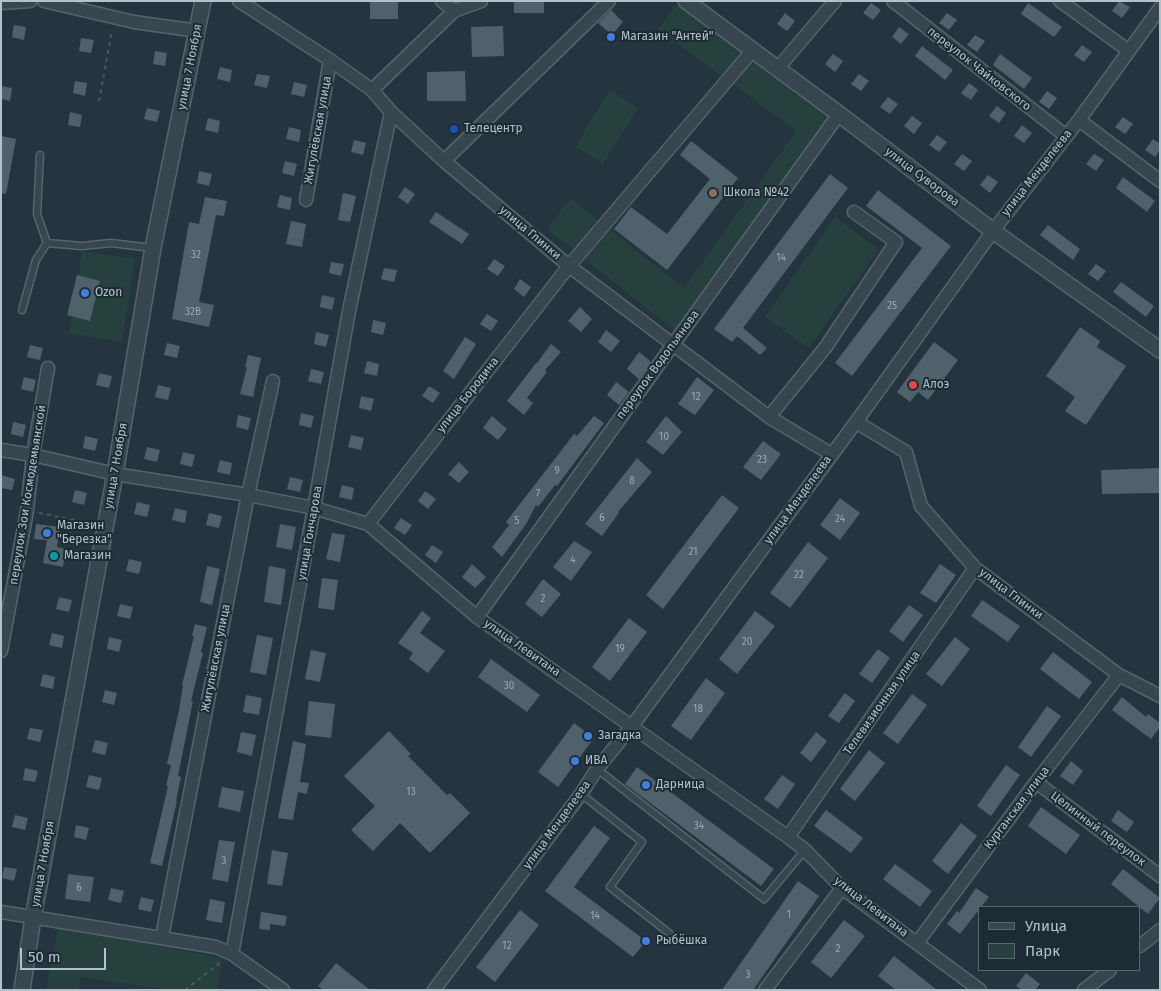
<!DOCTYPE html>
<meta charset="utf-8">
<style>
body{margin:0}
#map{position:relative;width:1161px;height:991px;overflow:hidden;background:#24353f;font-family:"Fira Sans",sans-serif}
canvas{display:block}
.frame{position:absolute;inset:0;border:2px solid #b4c1ca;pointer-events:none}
.legend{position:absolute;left:978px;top:906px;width:162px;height:65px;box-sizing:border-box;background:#1d2b34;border:1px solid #596770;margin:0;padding:6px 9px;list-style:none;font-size:15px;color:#b4c1ca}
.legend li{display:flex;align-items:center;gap:10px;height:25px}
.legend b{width:25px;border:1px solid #596770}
.scale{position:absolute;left:20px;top:948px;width:86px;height:22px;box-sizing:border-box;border:2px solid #b4c1ca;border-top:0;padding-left:6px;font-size:15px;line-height:18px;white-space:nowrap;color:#b4c1ca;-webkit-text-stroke:4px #1d2b34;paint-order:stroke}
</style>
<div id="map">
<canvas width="1161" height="991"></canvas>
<div class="frame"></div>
<ul class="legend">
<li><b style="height:6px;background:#38464f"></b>Улица</li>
<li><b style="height:14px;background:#26403d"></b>Парк</li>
</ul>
<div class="scale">50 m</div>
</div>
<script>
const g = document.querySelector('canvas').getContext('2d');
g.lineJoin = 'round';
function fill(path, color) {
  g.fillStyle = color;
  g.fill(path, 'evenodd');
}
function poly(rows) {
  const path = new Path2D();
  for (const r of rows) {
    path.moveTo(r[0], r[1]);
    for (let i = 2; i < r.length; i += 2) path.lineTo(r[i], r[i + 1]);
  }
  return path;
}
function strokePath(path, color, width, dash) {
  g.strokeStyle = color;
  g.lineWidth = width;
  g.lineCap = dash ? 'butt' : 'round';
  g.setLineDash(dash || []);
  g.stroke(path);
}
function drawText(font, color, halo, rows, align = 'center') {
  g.font = font + ' "Fira Sans",sans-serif';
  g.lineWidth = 4;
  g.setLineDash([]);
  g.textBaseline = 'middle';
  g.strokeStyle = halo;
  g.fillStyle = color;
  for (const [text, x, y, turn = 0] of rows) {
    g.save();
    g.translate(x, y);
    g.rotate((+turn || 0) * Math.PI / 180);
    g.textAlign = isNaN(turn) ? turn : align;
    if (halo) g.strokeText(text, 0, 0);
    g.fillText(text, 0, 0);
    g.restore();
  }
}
fill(poly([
 [676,5,831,120,675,331,547,229,570,198,684,288,796,131,658,29],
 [610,90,638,108,603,164,575,146],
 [835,217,879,249,809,348,765,317],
 [82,251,135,259,122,342,69,333],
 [58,927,222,958,218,990,168,990,81,977,79,990,46,990]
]), '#26403d');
fill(poly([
 [370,1,398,1,398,19,370,19],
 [514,1,544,1,544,13,514,13],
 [1119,1,1130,7,1122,18,1112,11],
 [871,3,881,10,873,20,863,13],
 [1028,3,1062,27,1054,37,1021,14],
 [611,10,623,22,612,35,598,23],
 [785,13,795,21,787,31,777,24],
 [947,13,957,20,949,30,939,23],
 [14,25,26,27,24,40,12,37],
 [503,26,504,56,472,57,471,27],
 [899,27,909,34,901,44,892,37],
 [975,35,985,41,977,52,967,45],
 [81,38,94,40,91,53,79,51],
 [1082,45,1092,52,1084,62,1074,55],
 [922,46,953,70,945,80,915,56],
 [155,51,167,53,165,66,153,64],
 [833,54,843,61,835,72,825,64],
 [1000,54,1032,78,1024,89,993,65],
 [220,67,232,70,230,82,217,79],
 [465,71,466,101,427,101,427,72],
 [257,74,270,76,267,88,254,85],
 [859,74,869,81,861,91,851,84],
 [75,81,87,83,85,96,73,93],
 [294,82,307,85,304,97,291,94],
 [969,83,978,90,971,100,961,93],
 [1,86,12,88,10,101,1,99],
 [1047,91,1057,98,1049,109,1039,102],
 [888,97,898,104,890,114,880,107],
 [997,106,1006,113,999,123,989,116],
 [147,108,160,111,157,122,144,119],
 [70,112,82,115,80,127,68,125],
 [912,116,922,123,914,134,904,126],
 [1123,117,1133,124,1125,134,1115,127],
 [208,118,220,121,218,133,205,130],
 [1022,125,1032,133,1024,143,1014,136],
 [289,127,301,130,299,142,286,139],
 [937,135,947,142,939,152,929,145],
 [1,136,16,139,6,194,1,193],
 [1153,139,1160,144,1160,150,1155,157,1145,150],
 [354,140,366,143,363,155,351,152],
 [691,141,738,178,667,270,614,229,631,207,667,234,710,179,680,155],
 [962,154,972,161,964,171,954,164],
 [1094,154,1104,160,1096,171,1086,164],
 [285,161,297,164,294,176,282,173],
 [199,171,212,174,209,186,197,183],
 [830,174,848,188,743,328,767,348,760,355,737,336,732,342,714,329],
 [988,175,998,182,990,193,980,185],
 [1123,177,1155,201,1147,212,1116,188],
 [405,187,415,194,408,204,398,197],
 [878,190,951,246,852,376,835,363,922,248,866,206],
 [343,193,356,196,350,222,338,220],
 [280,195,292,198,290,210,277,207],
 [205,197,227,201,224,216,216,215,199,302,214,305,209,327,172,319,189,222,199,224],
 [436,212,469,234,462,244,429,222],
 [291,221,306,224,302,247,286,244],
 [1048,225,1080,249,1073,260,1040,235],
 [494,259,505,266,498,276,487,269],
 [331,262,344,264,341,276,329,273],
 [1096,264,1106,271,1098,281,1088,274],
 [384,268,397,270,394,282,381,279],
 [77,275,100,281,90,321,67,315],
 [520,279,531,287,524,297,514,289],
 [1121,282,1154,306,1146,317,1113,292],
 [322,295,335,298,332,310,320,307],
 [580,307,592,319,581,332,568,321],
 [487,314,498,321,491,331,480,324],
 [373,320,386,323,383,335,371,332],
 [1080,327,1100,341,1097,347,1126,366,1086,425,1065,411,1075,397,1046,376],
 [606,330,620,341,611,352,598,342],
 [316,332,329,335,326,347,314,344],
 [465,337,476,344,454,379,443,371],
 [934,342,958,360,928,400,918,392,910,402,897,392],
 [167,343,180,346,177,358,164,355],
 [551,344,561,352,545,370,547,372,527,398,533,403,524,415,507,401,536,363,537,363],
 [30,345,43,348,40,360,27,357],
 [639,352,651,362,639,379,627,369],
 [248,355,261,358,253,397,240,394,247,367,245,367],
 [367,361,379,364,377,376,364,373],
 [311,369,324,372,321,384,308,381],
 [99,373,112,376,109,388,96,385],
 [24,377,36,380,33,392,21,389],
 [697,377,714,390,695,415,678,404],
 [616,382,629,392,619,405,607,395],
 [158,385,171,388,168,400,155,397],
 [429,386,440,393,433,403,422,396],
 [361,396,374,399,371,411,359,408],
 [301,413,314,416,311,428,299,425],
 [238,415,251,418,248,430,236,427],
 [492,416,507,429,498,440,483,428],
 [594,416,604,423,557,486,555,485,538,507,536,505,526,524,502,557,492,547,509,525,506,522,574,434,577,436],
 [666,416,682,432,663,455,646,442],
 [13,422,26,425,23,437,11,434],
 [351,435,364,438,361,450,348,447],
 [85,436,98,439,95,451,83,448],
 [763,441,781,454,761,480,743,467],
 [147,447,160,450,157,462,144,459],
 [183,452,195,455,192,467,180,464],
 [637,458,652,472,618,512,619,513,602,536,585,524],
 [220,460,232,463,230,475,217,472],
 [459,462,469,472,459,483,448,474],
 [1160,468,1160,493,1102,494,1101,470],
 [1,475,15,479,12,490,1,488],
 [290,477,303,480,300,492,287,489],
 [342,485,354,488,352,500,339,497],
 [75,490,87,493,84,505,72,502],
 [425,491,436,499,428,509,418,501],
 [722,495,739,508,663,609,646,595],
 [840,498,860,513,840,540,820,525],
 [137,502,150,505,147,517,134,514],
 [175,508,187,511,185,523,172,520],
 [209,513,222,516,219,528,206,525],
 [401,518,412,525,405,535,394,528],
 [36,524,60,527,57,547,66,549,63,567,43,563,47,540,34,539],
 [280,524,296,527,292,550,276,547],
 [332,533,345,535,340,562,326,559],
 [574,541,592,552,571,581,553,567],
 [808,542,828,558,790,608,770,593],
 [432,545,443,552,436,563,425,555],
 [129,559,142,562,139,574,126,571],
 [472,564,486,577,475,588,462,577],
 [940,564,956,575,936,603,920,593],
 [207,566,220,569,212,605,200,602],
 [269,566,286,569,281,605,264,602],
 [322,578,338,580,334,610,318,608],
 [543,579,561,594,542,617,525,604],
 [59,597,72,600,69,612,56,609],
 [982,600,1020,626,1008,642,971,616],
 [120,604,133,607,130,619,117,616],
 [909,605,923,615,903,642,889,631],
 [422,611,431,618,420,633,445,651,428,673,409,659,413,653,398,643],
 [755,611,775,626,737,674,719,659],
 [629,618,647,632,610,681,592,667],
 [195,624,207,627,201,652,203,653,191,701,193,701,178,776,181,777,176,801,177,801,162,866,150,863,168,786,166,786,171,765,167,764,179,710,183,685,182,685,194,636,192,636],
 [52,633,64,636,62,648,49,645],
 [257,635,273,638,266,675,250,672],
 [109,637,122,640,119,652,107,649],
 [955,637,970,649,942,686,926,674],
 [878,649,890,658,872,683,859,674],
 [311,650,326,653,320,682,305,679],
 [1053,652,1092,682,1079,699,1040,669],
 [491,659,540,695,527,712,478,677],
 [43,674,55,677,53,689,40,686],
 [706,678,725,693,691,740,671,726],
 [105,690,117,693,114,705,102,702],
 [845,693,855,701,839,723,828,716],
 [912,694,927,705,898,744,883,733],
 [246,695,262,698,259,715,243,712],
 [1122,697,1146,717,1148,714,1160,723,1160,727,1151,739,1112,710],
 [309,701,335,704,331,738,305,735],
 [1047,706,1061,716,1031,757,1018,747],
 [574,723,594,738,558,787,538,772],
 [30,728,43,730,40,742,27,739],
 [389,731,411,754,408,756,447,795,450,793,470,813,430,853,400,823,373,851,351,830,375,806,344,776],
 [241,732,256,735,252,756,237,752],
 [816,732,827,741,811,762,800,753],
 [95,740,108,743,105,755,92,752],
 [293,741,306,744,300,782,309,783,307,794,298,792,293,820,278,818],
 [869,750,885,763,855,801,840,789],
 [1071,761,1083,771,1073,785,1060,776],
 [1006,765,1020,775,991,816,977,806],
 [637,767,774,869,761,886,625,784],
 [25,768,38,771,35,782,23,780],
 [89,775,102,778,99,790,86,787],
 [782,775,795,784,778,809,764,799],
 [222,787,244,791,240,812,218,807],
 [1041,807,1080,835,1066,854,1028,826],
 [826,810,863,838,851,853,814,826],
 [1118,810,1134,822,1127,832,1111,821],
 [15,815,28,818,25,830,12,827],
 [961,823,977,836,948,874,932,861],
 [76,825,89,828,86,840,74,837],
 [594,826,610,838,574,887,646,941,633,957,545,891],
 [219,840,235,842,228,882,212,879],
 [272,850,288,853,282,886,267,884],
 [895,864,932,891,920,907,883,879],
 [4,867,17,869,14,881,2,878],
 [1123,869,1160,898,1148,914,1111,884],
 [68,874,94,877,90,902,65,899],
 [798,881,819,896,753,990,722,990],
 [111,888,124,891,121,903,108,900],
 [976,888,989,897,960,934,947,924,957,911,959,913],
 [141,897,154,900,151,912,138,909],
 [210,899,225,902,222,923,206,920],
 [520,910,539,925,495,982,476,967],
 [261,912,287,916,285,926,270,924,270,930,259,929],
 [844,920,865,936,831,978,811,962],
 [894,956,937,990,896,990,878,976],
 [336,963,370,990,323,990,318,986],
 [1026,973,1040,984,1035,990,1022,990,1016,986]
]), '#4f626c');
const service = poly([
 [40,155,37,214,47,243,82,246,111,243,152,248],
 [22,310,36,260,47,243],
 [597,769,764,899,805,850],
 [581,794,642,842,610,887,669,933]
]);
const minor = poly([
 [44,1,134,22,198,31],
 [239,1,330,60,372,90,391,112,444,161,569,266,769,417,831,454],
 [893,1,1066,136],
 [1060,1,1129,51],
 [1,3,30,1],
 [454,11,481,1],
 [778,68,835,1],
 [372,90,454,11,442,1],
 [1079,120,1160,181],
 [444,161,609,1],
 [306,200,330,60],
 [769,417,825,348,896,242,854,212],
 [856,422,906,452,921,506,975,568,1119,675,1160,696],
 [1,450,33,455,115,474,248,495,314,508,368,524,477,617,788,837,805,850,842,888,980,990],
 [368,524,569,266,753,50],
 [477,617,839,114],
 [1,651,27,511,33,455,48,368],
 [1036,782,1160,876],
 [788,837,975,568],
 [1,912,216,947,232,954,283,990],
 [162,937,248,495,273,381],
 [917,943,1036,782,1119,675],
 [1140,946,1160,930],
 [232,954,314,508,349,311,391,112],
 [434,990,581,794,597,769,632,726,856,422,993,231,1079,120,1160,8],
 [765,990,842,888],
 [1084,990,1110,970]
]);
const tertiary = poly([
 [686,1,839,114,993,231,1160,350],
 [22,990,33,918,115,474,153,248,203,1]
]);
strokePath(service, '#56646d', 9);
strokePath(minor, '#56646d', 15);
strokePath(tertiary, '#56646d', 18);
strokePath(poly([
 [99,101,112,30],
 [39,513,94,524],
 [185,990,221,962]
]), '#445c59', 2, [4, 4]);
strokePath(service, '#38464f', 6);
strokePath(minor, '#38464f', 12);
strokePath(tertiary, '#38464f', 15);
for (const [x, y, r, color] of [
 [611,37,5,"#3f7fe0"],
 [454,129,5,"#1a4fb4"],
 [713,193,5,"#8d6e63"],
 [85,293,5,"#3f7fe0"],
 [913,385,5,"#e0444e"],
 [47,533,5,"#3f7fe0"],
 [54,556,5,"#0f9aa8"],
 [588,736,5,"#3f7fe0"],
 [575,761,5,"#3f7fe0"],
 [646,785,5,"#3f7fe0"],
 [646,941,5,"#3f7fe0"]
]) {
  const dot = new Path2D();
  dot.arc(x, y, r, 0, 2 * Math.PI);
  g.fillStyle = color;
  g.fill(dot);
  strokePath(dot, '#1d2b34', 2);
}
drawText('10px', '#9ba9b2', null, [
 ["32",196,255],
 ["14",781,258],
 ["25",892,306],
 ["32В",193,312],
 ["12",696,397],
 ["10",664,437],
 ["23",762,460],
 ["9",557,471],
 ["8",632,481],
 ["7",538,494],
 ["6",602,518],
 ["24",840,519],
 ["5",517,521],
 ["21",693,552],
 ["4",573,560],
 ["22",799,575],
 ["2",543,599],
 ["20",747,642],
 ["19",620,649],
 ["30",509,686],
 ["18",698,709],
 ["13",411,792],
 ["34",699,826],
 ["3",224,861],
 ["6",79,888],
 ["1",789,915],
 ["14",595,916],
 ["12",507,946],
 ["2",838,949],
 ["3",748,975]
]);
drawText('12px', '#b4c1ca', '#1d2b34', [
 ["Магазин \"Антей\"",621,37],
 ["Телецентр",464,129],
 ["Школа №42",723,193],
 ["Ozon",95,293],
 ["Алоэ",923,385],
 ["Магазин",57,526],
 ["\"Березка\"",57,540],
 ["Магазин",64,556],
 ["Загадка",598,736],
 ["ИВА",585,761],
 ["Дарница",656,785],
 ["Рыбёшка",656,941]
], 'left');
drawText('12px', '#b4c1ca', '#1d2b34', [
 ["улица 7 Ноября",190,67,-79],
 ["переулок Чайковского",979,69,38],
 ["Жигулёвская улица",318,130,-80],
 ["улица Менделеева",1037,173,-52],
 ["улица Суворова",922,177,37],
 ["улица Глинки",530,233,40],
 ["переулок Водопьянова",658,365,-54],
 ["улица Бородина",468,395,-52],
 ["улица 7 Ноября",116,466,-80],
 ["переулок Зои Космодемьянской",28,495,-81],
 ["улица Менделеева",798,500,-54],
 ["улица Гончарова",310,533,-80],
 ["улица Глинки",1011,594,37],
 ["улица Левитана",522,648,35],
 ["Жигулёвская улица",216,658,-79],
 ["Телевизионная улица",882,703,-55],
 ["Курганская улица",1017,808,-53],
 ["улица Менделеева",557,825,-54],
 ["Целинный переулок",1098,829,37],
 ["улица 7 Ноября",43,864,-80],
 ["улица Левитана",871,907,38]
]);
</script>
